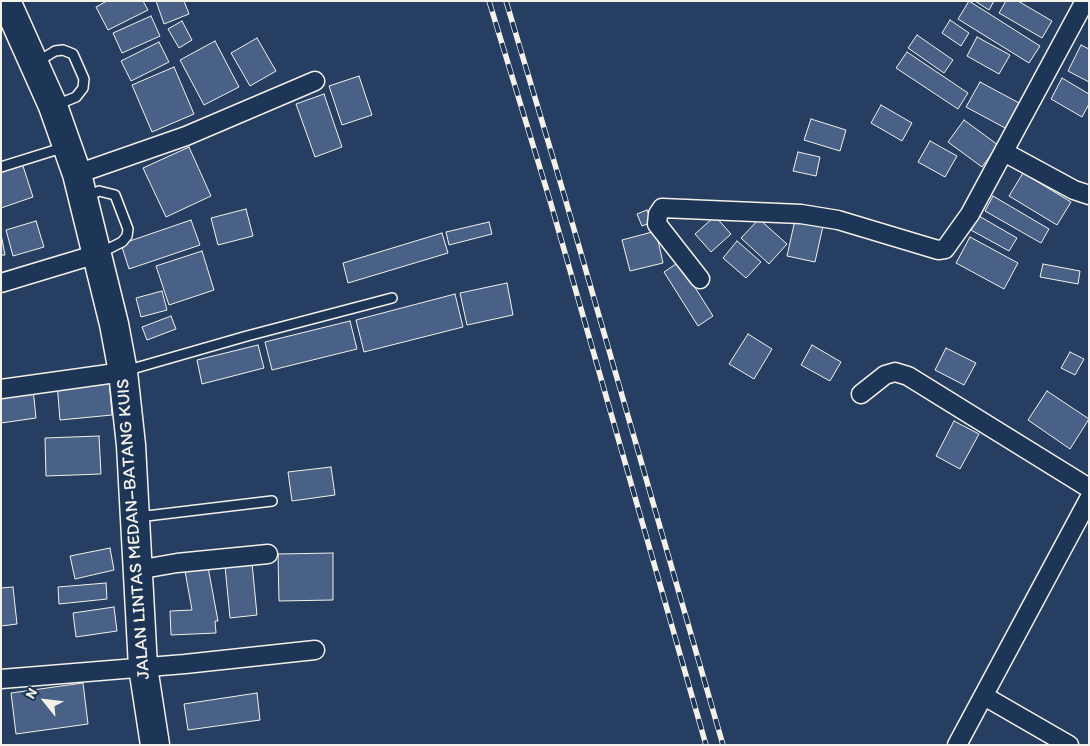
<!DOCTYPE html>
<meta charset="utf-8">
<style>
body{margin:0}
#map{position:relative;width:1090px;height:746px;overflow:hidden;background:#263e61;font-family:Itim,sans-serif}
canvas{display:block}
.frame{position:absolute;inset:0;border:2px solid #f4f1e8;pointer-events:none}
.north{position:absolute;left:20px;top:676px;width:50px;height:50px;-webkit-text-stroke:4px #1d3557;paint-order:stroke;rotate:299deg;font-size:14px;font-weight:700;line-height:20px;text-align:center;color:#f4f1e8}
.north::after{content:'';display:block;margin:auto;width:18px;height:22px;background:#f4f1e8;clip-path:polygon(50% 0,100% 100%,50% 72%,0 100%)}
</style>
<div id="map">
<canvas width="1090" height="746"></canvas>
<div class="frame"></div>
<div class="north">N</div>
</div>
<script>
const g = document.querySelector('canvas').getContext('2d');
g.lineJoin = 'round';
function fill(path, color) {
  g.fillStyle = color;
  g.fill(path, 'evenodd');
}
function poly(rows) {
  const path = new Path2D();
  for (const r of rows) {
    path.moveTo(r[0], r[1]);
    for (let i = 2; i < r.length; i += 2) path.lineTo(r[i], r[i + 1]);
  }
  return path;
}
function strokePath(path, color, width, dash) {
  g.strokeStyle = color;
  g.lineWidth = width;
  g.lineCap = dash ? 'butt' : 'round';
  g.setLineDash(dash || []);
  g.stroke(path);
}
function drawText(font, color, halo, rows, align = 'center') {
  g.font = font + ' Itim,sans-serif';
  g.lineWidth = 5;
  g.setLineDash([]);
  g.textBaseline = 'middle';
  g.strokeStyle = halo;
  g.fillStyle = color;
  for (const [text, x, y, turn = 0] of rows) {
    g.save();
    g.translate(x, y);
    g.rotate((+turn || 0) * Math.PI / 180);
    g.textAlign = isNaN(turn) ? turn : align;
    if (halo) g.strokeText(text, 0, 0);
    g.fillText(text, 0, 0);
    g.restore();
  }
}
const building = poly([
 [107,1,143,1,148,10,108,30,96,7,107,1],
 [156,1,184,1,189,14,164,24,156,1],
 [969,1,1040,46,1029,63,958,19,969,1],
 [975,1,994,1,989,10,975,1],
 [1006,1,1018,1,1052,21,1042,38,999,13,1006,1],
 [151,16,160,36,122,53,113,33,151,16],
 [950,20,969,33,961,46,942,33,950,20],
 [182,21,192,40,179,48,168,29,182,21],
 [917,35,953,60,944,73,908,48,917,35],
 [977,37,1010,55,999,74,967,56,977,37],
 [257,38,276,71,250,86,231,53,257,38],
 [215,41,239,87,204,105,180,60,215,41],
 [159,42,169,62,131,81,121,61,159,42],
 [1081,45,1089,49,1089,82,1068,71,1081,45],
 [907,52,968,93,958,109,896,68,907,52],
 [174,67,194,114,152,132,132,85,174,67],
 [359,76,372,115,342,125,329,86,359,76],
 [1062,78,1089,94,1089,104,1082,117,1051,99,1062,78],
 [980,82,1021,104,1007,129,966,107,980,82],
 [324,94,342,147,315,157,296,104,324,94],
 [881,105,912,123,902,141,871,123,881,105],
 [811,119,846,130,840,151,804,140,811,119],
 [964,120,998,145,982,167,948,142,964,120],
 [930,141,957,156,945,177,918,162,930,141],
 [189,147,211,196,166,217,143,168,189,147],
 [798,152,820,157,816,176,793,171,798,152],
 [22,163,33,197,1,208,1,170,22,163],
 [1023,173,1071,202,1057,225,1009,196,1023,173],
 [993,196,1049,229,1041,243,985,211,993,196],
 [246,209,253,236,218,245,211,218,246,209],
 [647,210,652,222,642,226,637,214,647,210],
 [715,216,731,234,711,252,695,234,715,216],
 [979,216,1017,238,1009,251,971,230,979,216],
 [759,219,787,244,769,264,741,238,759,219],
 [191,220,200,245,129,269,121,244,191,220],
 [795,220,823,226,815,262,787,256,795,220],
 [36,221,44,247,13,256,6,230,36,221],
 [489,222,492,234,449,245,446,232,489,222],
 [656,231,663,263,630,271,622,240,656,231],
 [442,233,448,253,348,283,343,263,442,233],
 [1,234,5,255,1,255,1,234],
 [970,237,1018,263,1004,289,956,263,970,237],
 [737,241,761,262,746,278,723,258,737,241],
 [202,251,214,290,169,305,156,266,202,251],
 [679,262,713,316,698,326,664,272,679,262],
 [1043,264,1080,271,1078,284,1040,277,1043,264],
 [507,283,513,315,467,325,460,293,507,283],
 [162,291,167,310,141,317,136,298,162,291],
 [455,294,463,327,364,352,356,320,455,294],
 [171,316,176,329,147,340,142,327,171,316],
 [350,321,357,349,272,370,265,342,350,321],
 [748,334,772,349,754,379,729,364,748,334],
 [258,345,264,368,202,384,197,360,258,345],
 [812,345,841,362,830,381,801,365,812,345],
 [946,348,976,363,964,385,935,370,946,348],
 [1070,352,1084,359,1075,375,1061,368,1070,352],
 [109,379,112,415,60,420,57,383,109,379],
 [33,388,36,418,1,423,1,392,33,388],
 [1047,391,1089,419,1070,449,1028,420,1047,391],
 [954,421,979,434,960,469,936,456,954,421],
 [99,436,101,474,46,476,45,438,99,436],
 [331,467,335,495,292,501,288,472,331,467],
 [110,548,114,570,75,579,70,556,110,548],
 [333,553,333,600,279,601,278,554,333,553],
 [252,563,257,615,230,618,225,566,252,563],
 [208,567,218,621,215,621,216,633,171,635,170,611,192,610,185,571,208,567],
 [106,583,107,599,59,604,58,587,106,583],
 [13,587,17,624,1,626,1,588,13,587],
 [114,607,117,631,76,637,73,613,114,607],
 [83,683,88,724,16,734,11,693,83,683],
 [257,693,260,720,188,730,184,704,257,693]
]);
fill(building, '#496187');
strokePath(building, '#f4f1e8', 1);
const lane = poly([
 [37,62,55,51,63,50,73,54,84,79,83,88,76,97,56,105],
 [1,167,65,147],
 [86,197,99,191,115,195,128,229,127,236,122,242,100,253],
 [125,371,247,336,392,298],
 [138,517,272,501]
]);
const street = poly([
 [1004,152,1074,190,1089,195],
 [77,174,186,136,315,81],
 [700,279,657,224,658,214,662,208,801,214,838,220,938,250,945,249,970,214,1085,1],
 [1,283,97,254],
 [1,389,123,372],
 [861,394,885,375,895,372,908,376,1089,488],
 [137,570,177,563,268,554],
 [1,679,185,664,315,650],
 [984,696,1069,745],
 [957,745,1089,499]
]);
const highway = poly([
 [6,1,53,106,77,174,114,324,123,372,131,445,143,667,155,745]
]);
strokePath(lane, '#f4f1e8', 12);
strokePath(street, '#f4f1e8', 21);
strokePath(highway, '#f4f1e8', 31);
strokePath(lane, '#1d3557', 9);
strokePath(street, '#1d3557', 18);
strokePath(highway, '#1d3557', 28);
const rail = poly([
 [489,1,551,204,706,745],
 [506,1,565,198,723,745]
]);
strokePath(rail, '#f4f1e8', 5.5);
strokePath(rail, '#1d3557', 4, [11]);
drawText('18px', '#f4f1e8', '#1d3557', [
 ["JALAN LINTAS MEDAN–BATANG KUIS",134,529,-94]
]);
</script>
